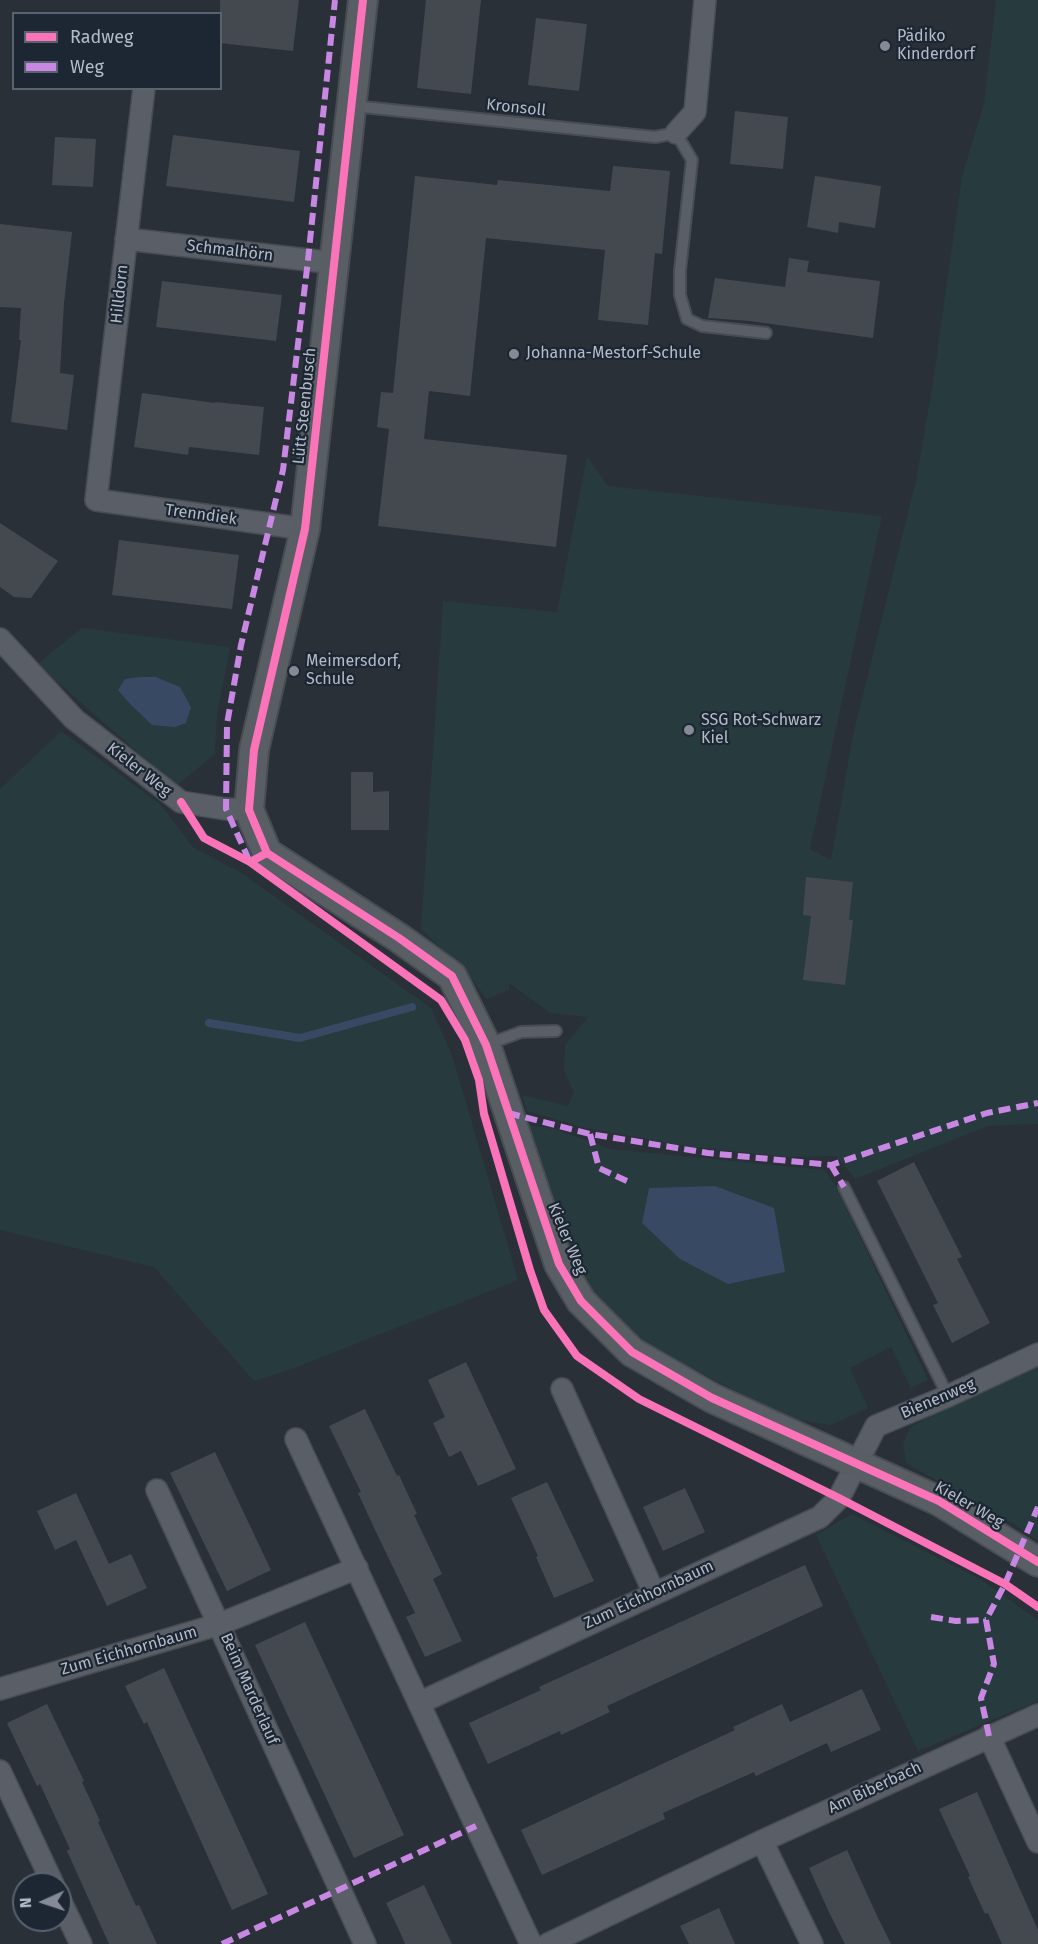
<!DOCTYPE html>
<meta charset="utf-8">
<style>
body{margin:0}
#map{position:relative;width:1038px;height:1944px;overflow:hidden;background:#2a3038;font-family:"Fira Sans",sans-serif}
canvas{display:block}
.legend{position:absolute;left:12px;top:12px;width:210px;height:78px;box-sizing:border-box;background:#1d2633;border:2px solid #59626f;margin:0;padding:8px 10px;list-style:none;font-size:18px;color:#b4bcc9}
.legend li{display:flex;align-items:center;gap:12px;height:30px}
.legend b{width:30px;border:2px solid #59626f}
.north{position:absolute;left:12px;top:1872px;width:60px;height:60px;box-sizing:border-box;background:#1d2633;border:2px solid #59626f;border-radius:50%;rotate:267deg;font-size:16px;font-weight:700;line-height:24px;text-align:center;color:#b4bcc9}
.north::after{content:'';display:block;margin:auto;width:21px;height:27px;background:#848b96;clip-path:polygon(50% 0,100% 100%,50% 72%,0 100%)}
</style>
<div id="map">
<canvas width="1038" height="1944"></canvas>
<ul class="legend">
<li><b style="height:8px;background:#fb73b8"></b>Radweg</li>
<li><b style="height:8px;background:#c787e3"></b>Weg</li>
</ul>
<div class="north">N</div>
</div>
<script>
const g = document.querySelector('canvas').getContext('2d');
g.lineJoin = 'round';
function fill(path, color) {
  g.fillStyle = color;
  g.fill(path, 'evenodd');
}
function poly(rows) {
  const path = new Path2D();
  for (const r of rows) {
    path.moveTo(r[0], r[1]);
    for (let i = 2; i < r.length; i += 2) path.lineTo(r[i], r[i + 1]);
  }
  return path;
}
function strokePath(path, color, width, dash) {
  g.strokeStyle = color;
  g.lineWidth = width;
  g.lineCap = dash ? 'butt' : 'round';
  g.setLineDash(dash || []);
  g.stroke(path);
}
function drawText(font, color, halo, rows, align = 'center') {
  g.font = font + ' "Fira Sans",sans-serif';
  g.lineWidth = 4.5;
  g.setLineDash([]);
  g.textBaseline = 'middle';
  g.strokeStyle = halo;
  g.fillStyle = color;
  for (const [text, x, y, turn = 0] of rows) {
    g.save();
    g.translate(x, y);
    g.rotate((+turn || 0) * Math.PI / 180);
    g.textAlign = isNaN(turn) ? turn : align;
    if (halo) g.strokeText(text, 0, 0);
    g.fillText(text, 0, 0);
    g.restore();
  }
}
fill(poly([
 [996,0,1038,0,1038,1124,988,1126,855,1179,836,1156,789,1157,692,1147,585,1128,527,1111,522,1095,568,1106,574,1092,564,1071,565,1045,588,1017,550,1013,509,983,509,990,487,999,465,971,421,929,443,601,557,612,587,456,608,486,882,516,810,849,831,860,853,735,916,480,932,389,962,176,984,104],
 [82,628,230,647,217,715,215,754,176,786,37,664],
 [61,731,160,804,194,848,240,872,431,1008,452,1055,518,1280,292,1369,254,1381,154,1267,0,1230,0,789],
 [529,1125,554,1129,611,1149,824,1170,836,1186,928,1380,911,1388,891,1347,850,1368,868,1408,831,1425,791,1419,640,1342,599,1307,571,1266,544,1194],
 [1038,1366,1038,1541,1014,1524,906,1463,903,1443,910,1428,940,1410],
 [852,1514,980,1579,1038,1620,1038,1701,918,1751,816,1535]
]), '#273a3e');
fill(poly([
 [139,677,156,677,180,687,191,707,186,723,175,727,152,725,131,705,118,690,125,679],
 [715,1186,774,1208,785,1272,728,1284,680,1259,642,1223,649,1188]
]), '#384963');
strokePath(poly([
 [209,1023,300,1038,412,1007]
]), '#384963', 8);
fill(poly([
 [220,0,299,0,293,51,220,43],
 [426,0,481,0,471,94,417,88],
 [536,18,587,24,579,91,528,85],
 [735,111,788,117,783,169,730,164],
 [173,135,300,151,294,202,166,186],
 [55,137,96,139,93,187,52,185],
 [613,166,670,171,662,254,655,253,648,325,598,320,605,250,486,238,470,396,429,391,424,439,567,455,556,547,378,526,389,429,377,427,381,392,393,393,415,176,497,185,498,180,610,191],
 [815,176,881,186,875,228,839,222,838,233,807,227],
 [0,224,72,232,64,303,60,373,74,375,67,430,11,422,21,340,19,340,21,308,0,307],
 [789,258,809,261,807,272,880,281,873,338,750,321,708,318,715,278,785,287],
 [162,281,282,295,276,341,156,327],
 [142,393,215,403,215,402,264,407,259,455,189,447,188,455,134,447],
 [0,523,58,561,31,598,14,597,0,587],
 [119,540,239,555,232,609,112,595],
 [351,772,373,772,373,792,389,791,389,830,351,830],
 [806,877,853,882,849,920,853,920,845,985,803,980,811,916,803,915],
 [914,1162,962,1257,957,1259,990,1323,952,1343,933,1305,938,1303,877,1181],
 [466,1362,516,1469,478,1486,461,1451,449,1457,433,1423,445,1417,428,1380],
 [365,1409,397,1476,399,1475,417,1514,414,1515,442,1574,433,1579,462,1641,425,1657,406,1617,415,1613,376,1532,358,1493,361,1492,329,1426],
 [215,1452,271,1570,227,1591,170,1473],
 [547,1482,594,1581,554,1598,536,1557,538,1556,511,1498],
 [685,1488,705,1532,663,1551,643,1507],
 [76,1493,109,1564,131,1554,147,1588,107,1606,76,1540,55,1550,37,1511],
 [805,1565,823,1606,607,1706,610,1712,561,1735,560,1731,488,1764,469,1723,541,1690,539,1687],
 [305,1622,404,1835,354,1858,255,1645],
 [164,1668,268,1894,232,1910,147,1722,144,1724,125,1686],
 [862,1689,881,1730,831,1752,827,1743,756,1776,754,1772,663,1813,665,1819,542,1875,521,1830,735,1730,733,1727,782,1704,790,1722],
 [47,1704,84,1781,82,1782,100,1821,98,1822,136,1906,139,1905,157,1944,109,1944,67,1851,70,1849,40,1784,37,1786,7,1723],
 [977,1792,1038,1930,1038,1944,1002,1944,988,1913,985,1914,968,1877,970,1876,939,1809],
 [847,1850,878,1918,891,1944,845,1944,828,1910,809,1868],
 [424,1885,441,1921,452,1944,405,1944,400,1932,386,1903],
 [719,1908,735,1944,689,1944,680,1926]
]), '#444950');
const lane = poly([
 [353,106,655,137,676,133,692,160,680,271,680,295,687,319,702,326,766,333],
 [486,1045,521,1032,556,1031],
 [844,1187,948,1396]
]);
const street = poly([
 [144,88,96,500,305,529],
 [676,133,695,112,705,0],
 [126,239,335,263],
 [0,639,74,719,181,802,226,809,249,810],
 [562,1389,654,1593],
 [296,1439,531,1944],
 [157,1490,365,1944],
 [0,1689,220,1624,357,1568],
 [419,1703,820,1517,839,1498,876,1426,948,1396,1038,1354],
 [989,1736,1038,1842],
 [0,1771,53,1884],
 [762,1841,812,1944],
 [60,1900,81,1944],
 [548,1944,762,1841,1038,1715]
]);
const secondary = poly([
 [363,0,305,529,254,750,249,810,267,853,399,938,452,976,486,1045,559,1264,581,1301,632,1352,712,1398,939,1501,1038,1562]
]);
strokePath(lane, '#484c53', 14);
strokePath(street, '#484c53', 24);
strokePath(secondary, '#484c53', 32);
strokePath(lane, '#5a5e66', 10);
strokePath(street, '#5a5e66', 21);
strokePath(secondary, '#595d64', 28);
strokePath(poly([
 [249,860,226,809,227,724,241,645,283,470,308,260,335,0],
 [508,1113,590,1134,708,1153,831,1165,987,1113,1038,1103],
 [590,1134,599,1168,631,1183],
 [831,1165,844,1187],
 [931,1617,956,1621,986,1620],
 [989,1736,981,1698,994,1664,986,1620,1005,1584,1038,1507],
 [222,1944,476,1826]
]), '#c787e3', 6, [12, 6]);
strokePath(poly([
 [363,0,305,529,254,750,249,810,267,853,399,938,452,976,486,1045,559,1264,581,1301,632,1352,712,1398,939,1501,1038,1562],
 [181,802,204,838,250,862],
 [267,853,250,862,441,1000,465,1040,479,1080,484,1114,530,1270,544,1310,577,1356,639,1399,839,1498,1005,1584,1038,1607]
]), '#fb73b8', 8);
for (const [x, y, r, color] of [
 [885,46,6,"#848b96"],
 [514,354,6,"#848b96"],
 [294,671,6,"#848b96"],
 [689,730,6,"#848b96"]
]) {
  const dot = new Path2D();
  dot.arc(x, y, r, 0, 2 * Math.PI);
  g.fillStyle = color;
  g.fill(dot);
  strokePath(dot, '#1d2633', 2);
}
drawText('16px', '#b4bcc9', '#1d2633', [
 ["Pädiko",897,37],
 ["Kinderdorf",897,55],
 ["Johanna-Mestorf-Schule",526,354],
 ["Meimersdorf,",306,662],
 ["Schule",306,680],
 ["SSG Rot-Schwarz",701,721],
 ["Kiel",701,739]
], 'left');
drawText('16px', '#b4bcc9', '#1d2633', [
 ["Kronsoll",516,108,6],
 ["Schmalhörn",230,251,7],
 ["Hilldorn",120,294,-84],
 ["Lütt Steenbusch",305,406,-84],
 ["Trenndiek",201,515,8],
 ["Kieler Weg",139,770,38],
 ["Kieler Weg",567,1239,67],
 ["Bienenweg",938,1399,-23],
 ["Kieler Weg",969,1505,30],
 ["Zum Eichhornbaum",649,1595,-25],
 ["Zum Eichhornbaum",129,1651,-16],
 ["Beim Marderlauf",249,1689,66],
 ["Am Biberbach",875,1788,-25]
]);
</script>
